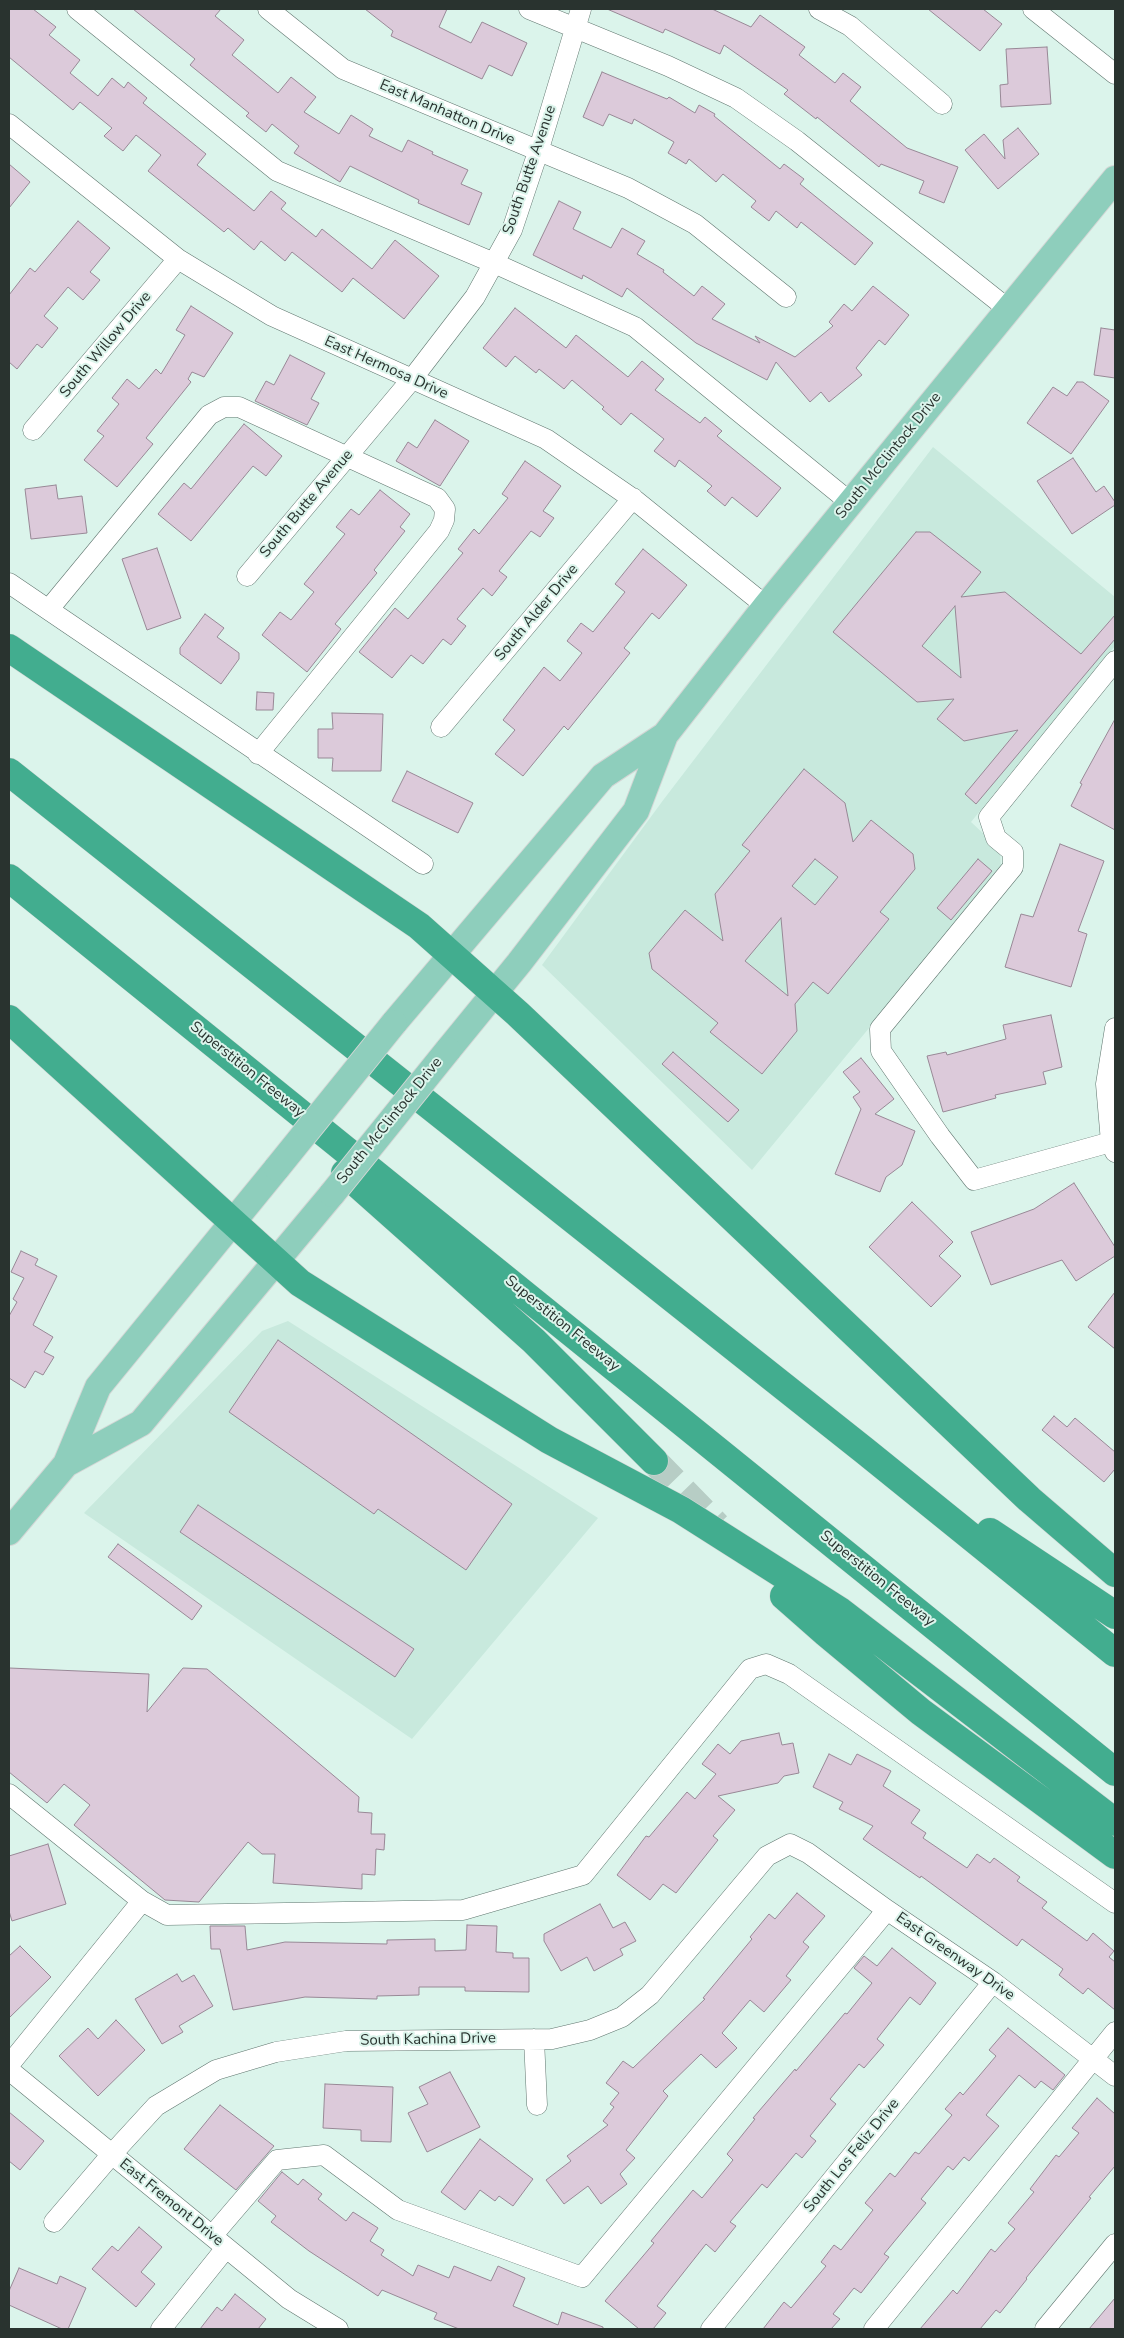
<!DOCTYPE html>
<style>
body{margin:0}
#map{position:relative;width:1124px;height:2338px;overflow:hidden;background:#dbf4eb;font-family:"Nunito Sans",sans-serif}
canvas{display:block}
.frame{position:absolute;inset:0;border:10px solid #29332f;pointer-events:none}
</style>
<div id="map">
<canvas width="1124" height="2338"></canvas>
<div class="frame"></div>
</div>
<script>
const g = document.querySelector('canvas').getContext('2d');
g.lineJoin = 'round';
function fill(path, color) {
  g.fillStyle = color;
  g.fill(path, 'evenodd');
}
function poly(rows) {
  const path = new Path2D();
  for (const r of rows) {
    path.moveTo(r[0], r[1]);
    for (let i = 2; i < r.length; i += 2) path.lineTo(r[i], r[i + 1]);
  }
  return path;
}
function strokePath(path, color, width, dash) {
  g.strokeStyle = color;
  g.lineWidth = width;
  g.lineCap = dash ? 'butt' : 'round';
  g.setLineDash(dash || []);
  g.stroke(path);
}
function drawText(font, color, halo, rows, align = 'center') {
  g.font = font + ' "Nunito Sans",sans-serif';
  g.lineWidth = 4;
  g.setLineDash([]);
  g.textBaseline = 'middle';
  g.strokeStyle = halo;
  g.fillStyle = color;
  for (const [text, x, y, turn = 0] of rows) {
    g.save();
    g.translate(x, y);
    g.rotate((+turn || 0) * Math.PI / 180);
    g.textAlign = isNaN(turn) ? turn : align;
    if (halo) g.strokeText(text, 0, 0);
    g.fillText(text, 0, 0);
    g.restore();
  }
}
fill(poly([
 [933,447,1115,597,1115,646,971,822,1000,849,1001,868,752,1170,542,965,664,799],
 [288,1321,598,1518,412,1739,84,1513,262,1331]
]), '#c8e9dd');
const building = poly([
 [9,9,33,9,56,27,49,35,80,60,70,73,98,96,112,78,124,88,128,82,147,98,143,103,206,154,197,165,254,211,271,191,286,203,281,209,316,237,322,229,372,269,395,240,439,276,404,319,353,278,342,292,292,252,285,261,261,241,254,250,228,228,224,232,148,171,161,155,136,135,123,151,104,136,112,128,80,102,73,110,9,57,9,9],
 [133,9,221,9,215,16,244,40,232,55,278,93,291,77,316,97,304,112,339,134,351,115,373,129,369,136,402,152,408,140,433,152,432,154,468,170,461,184,482,193,469,225,418,203,419,200,350,166,340,182,294,153,299,146,272,124,266,132,246,116,249,113,190,65,195,59,133,9],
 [365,9,447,9,439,27,471,43,482,22,527,43,512,76,489,65,482,79,391,36,393,31,365,9],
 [607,9,712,9,751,27,760,15,805,47,799,55,835,83,843,73,861,87,850,101,907,148,958,167,944,203,919,193,924,181,881,164,879,167,817,117,816,119,784,94,788,90,724,45,720,54,665,29,663,33,607,9],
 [928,9,983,9,1002,24,980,51,928,9],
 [1047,47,1051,104,1001,107,1000,85,1008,84,1006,49,1047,47],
 [602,72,667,99,669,97,695,113,699,105,715,114,714,116,780,169,784,164,804,179,800,184,873,243,855,265,801,222,797,228,776,211,769,221,751,207,756,201,723,174,716,182,689,159,686,164,668,153,674,142,634,119,632,124,609,114,603,126,583,117,602,72],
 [1018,128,1039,154,998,189,965,150,984,134,1005,159,1003,140,1018,128],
 [9,164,30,182,9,208,9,164],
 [559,201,581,212,573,229,611,248,622,228,645,241,637,254,664,270,663,272,694,296,702,286,725,304,712,319,760,343,755,336,795,357,833,326,829,322,844,304,852,311,873,286,909,315,885,345,879,340,856,368,862,375,829,402,821,392,810,402,776,362,767,380,696,343,627,288,622,297,583,275,582,279,533,255,559,201],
 [78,221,110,248,90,272,100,280,83,300,68,287,44,316,58,328,42,348,37,344,17,369,9,362,9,295,30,268,35,272,78,221],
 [191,306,233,333,204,377,192,372,188,379,191,382,146,438,153,444,117,487,84,460,104,436,97,431,119,404,112,398,127,379,139,389,156,369,161,374,185,335,176,330,191,306],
 [515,308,566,348,576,335,628,377,642,361,664,379,655,390,700,423,705,417,722,431,717,436,781,488,757,517,732,497,725,506,707,491,712,486,679,460,675,467,654,451,664,439,631,413,621,425,602,409,604,407,572,380,564,389,539,369,536,373,515,356,506,367,483,348,515,308],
 [1101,328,1115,330,1115,378,1094,375,1101,328],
 [290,355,325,373,311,399,319,403,307,425,255,401,266,381,274,385,290,355],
 [1077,382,1083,382,1109,401,1071,454,1027,423,1053,387,1067,396,1077,382],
 [435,420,469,441,440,486,396,461,408,442,417,448,435,420],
 [244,424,282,456,266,476,253,466,191,541,158,514,184,483,191,489,244,424],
 [1073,458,1096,492,1104,486,1115,502,1115,505,1072,534,1037,481,1073,458],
 [525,461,561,486,543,511,554,518,540,537,531,531,499,571,507,577,492,596,483,588,457,619,466,626,451,645,443,639,423,664,411,655,392,678,359,652,395,608,408,619,463,553,458,549,474,529,479,534,508,498,502,494,525,461],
 [56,485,58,499,82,496,87,533,31,539,25,489,56,485],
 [380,490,410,514,400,527,405,531,374,570,377,573,335,624,341,629,307,672,262,635,280,612,291,620,314,592,304,584,345,534,336,527,351,509,359,515,380,490],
 [916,532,930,532,981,572,961,597,1005,592,1081,654,1115,615,1115,639,976,804,965,794,1018,730,964,741,937,719,954,699,917,702,833,632,916,532],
 [955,606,961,678,922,646,955,606],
 [157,548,181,618,147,630,122,559,157,548],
 [643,549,687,585,659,619,652,613,624,648,630,653,568,730,564,726,523,776,495,754,515,730,503,720,544,667,560,681,582,653,567,641,581,623,593,632,625,592,615,584,643,549],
 [205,614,224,628,217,637,239,653,239,659,221,684,180,654,180,648,205,614],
 [257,692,274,693,273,710,256,710,257,692],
 [332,713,383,714,381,771,332,771,333,758,318,758,318,729,333,729,332,713],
 [1115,719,1115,830,1071,806,1082,784,1080,783,1115,719],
 [804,769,845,803,853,842,871,820,913,854,915,869,880,912,889,919,828,994,813,982,795,1004,797,1031,762,1074,710,1032,718,1023,652,969,649,953,685,910,723,941,715,894,750,851,742,845,804,769],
 [815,859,838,877,815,905,792,886,815,859],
 [781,918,788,996,745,961,781,918],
 [407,771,473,803,458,833,392,801,407,771],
 [1060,844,1104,861,1078,931,1087,934,1071,987,1005,967,1021,914,1033,917,1060,844],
 [978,859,992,871,951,920,937,908,978,859],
 [1051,1015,1062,1067,1043,1072,1046,1084,995,1095,996,1098,943,1112,927,1056,946,1052,947,1055,1006,1039,1003,1025,1051,1015],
 [673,1052,739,1110,728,1122,662,1064,673,1052],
 [861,1058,894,1099,875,1114,915,1131,902,1165,886,1177,880,1192,835,1174,861,1109,853,1097,860,1092,843,1072,861,1058],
 [1074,1183,1115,1247,1115,1256,1076,1281,1062,1260,991,1285,971,1232,1034,1209,1074,1183],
 [912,1202,953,1242,939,1256,961,1276,931,1307,869,1247,912,1202],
 [21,1251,38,1259,35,1265,57,1276,33,1325,53,1337,44,1352,54,1357,43,1375,35,1371,25,1388,9,1378,9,1316,17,1302,13,1299,24,1278,11,1272,21,1251],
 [1115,1292,1115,1349,1088,1327,1115,1292],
 [278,1340,512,1504,466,1570,378,1509,374,1514,229,1412,278,1340],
 [1054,1416,1067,1427,1075,1418,1115,1452,1115,1469,1104,1482,1042,1430,1054,1416],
 [198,1505,414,1649,395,1677,180,1532,198,1505],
 [118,1544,202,1606,192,1620,108,1557,118,1544],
 [9,1668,149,1674,147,1712,183,1668,207,1669,359,1797,358,1812,372,1813,371,1834,385,1834,384,1850,376,1849,375,1875,362,1874,362,1889,273,1883,275,1854,262,1854,248,1842,199,1902,165,1900,74,1825,90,1805,64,1784,47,1803,9,1772,9,1668],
 [779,1733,782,1745,793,1743,799,1773,784,1776,778,1783,718,1796,735,1810,713,1836,718,1840,676,1893,663,1884,650,1900,617,1875,646,1836,649,1837,687,1792,695,1799,716,1774,702,1764,718,1744,730,1754,741,1741,779,1733],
 [829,1754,851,1765,857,1754,891,1771,883,1786,920,1810,911,1823,926,1833,923,1838,967,1868,977,1854,990,1863,994,1858,1020,1877,1017,1881,1047,1902,1042,1908,1087,1941,1093,1933,1114,1951,1109,1957,1115,1962,1115,2010,1088,1988,1083,1994,1059,1975,1063,1969,1022,1939,1017,1946,921,1876,920,1878,863,1839,873,1826,839,1809,843,1802,813,1787,829,1754],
 [48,1844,66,1904,12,1921,9,1911,9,1856,48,1844],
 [797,1893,825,1916,803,1942,809,1947,786,1976,791,1980,764,2012,750,2000,722,2033,737,2048,716,2068,701,2054,663,2091,668,2096,626,2150,635,2158,620,2174,627,2184,601,2204,588,2186,564,2204,546,2180,571,2161,567,2156,608,2125,603,2121,614,2107,610,2104,619,2093,606,2083,623,2061,633,2068,705,1999,703,1998,752,1939,750,1937,769,1914,775,1919,797,1893],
 [600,1904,613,1928,625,1922,636,1941,620,1949,623,1955,594,1971,587,1957,561,1971,544,1941,544,1934,600,1904],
 [467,1925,497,1926,496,1952,513,1953,513,1958,529,1958,529,1992,465,1991,465,1987,419,1987,419,1995,377,1996,377,1999,305,1997,233,2010,220,1949,211,1949,210,1926,245,1926,247,1950,285,1942,387,1944,387,1940,435,1939,435,1951,466,1950,467,1925],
 [20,1946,51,1977,9,2018,9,1956,20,1946],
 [892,1948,936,1983,920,2005,910,1997,877,2039,884,2045,864,2068,859,2064,830,2099,836,2104,810,2136,816,2141,802,2158,796,2153,767,2188,762,2184,730,2222,736,2226,715,2252,706,2244,657,2306,666,2313,653,2329,639,2329,605,2301,654,2243,651,2241,693,2190,702,2198,733,2160,727,2154,755,2119,753,2118,795,2069,796,2071,845,2013,847,2014,872,1983,854,1968,864,1956,877,1966,892,1948],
 [177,1974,182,1982,194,1975,213,2006,179,2026,183,2032,162,2044,135,1999,177,1974],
 [116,2020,145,2050,98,2096,59,2056,88,2028,98,2039,116,2020],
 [1008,2028,1065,2075,1053,2090,1041,2081,1035,2088,1019,2075,986,2115,999,2126,969,2161,964,2157,953,2170,948,2166,921,2199,926,2203,884,2254,889,2257,861,2293,854,2288,833,2314,840,2319,831,2329,763,2329,784,2302,791,2308,826,2266,821,2262,834,2245,841,2250,873,2210,865,2203,890,2173,895,2177,915,2152,919,2154,952,2115,945,2109,960,2092,963,2095,996,2056,989,2050,1008,2028],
 [450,2072,480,2127,427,2152,408,2113,428,2104,419,2087,450,2072],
 [325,2084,393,2087,391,2142,361,2141,361,2130,323,2128,325,2084],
 [1097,2098,1115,2114,1115,2166,1089,2197,1091,2198,1026,2278,1027,2279,1000,2313,996,2310,980,2329,920,2329,953,2290,957,2294,991,2249,995,2252,1015,2229,1008,2223,1034,2192,1030,2189,1056,2155,1059,2157,1079,2133,1072,2128,1097,2098],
 [220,2105,274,2146,236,2190,184,2149,220,2105],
 [9,2112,44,2141,20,2170,9,2161,9,2112],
 [480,2139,533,2179,513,2206,499,2196,495,2201,480,2190,465,2210,441,2192,480,2139],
 [282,2172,298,2185,303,2179,322,2194,318,2199,346,2221,353,2212,378,2228,370,2241,384,2250,381,2255,413,2276,418,2265,449,2278,454,2266,491,2281,498,2266,525,2278,513,2306,558,2325,562,2312,603,2327,603,2329,459,2329,434,2319,437,2313,382,2290,378,2296,309,2251,271,2222,276,2216,258,2201,282,2172],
 [139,2227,162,2247,141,2272,155,2284,136,2307,92,2269,112,2246,118,2251,139,2227],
 [19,2268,57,2284,60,2276,86,2288,68,2329,62,2329,9,2305,9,2291,19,2268],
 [235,2294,266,2319,258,2329,200,2329,217,2307,222,2311,235,2294],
 [1115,2298,1115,2329,1089,2329,1115,2298]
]);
fill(building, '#dccada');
strokePath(building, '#988896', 1);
strokePath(poly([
 [654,1461,717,1526]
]), '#b7cdc5', 28, [28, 14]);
const minor = poly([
 [77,9,277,171,494,263,635,327,851,503],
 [268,9,343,69,628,188,695,224,786,297],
 [529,9,668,66,736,98,797,141,1008,309],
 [819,9,850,26,942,104],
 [1033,9,1115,74],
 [9,124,178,259,272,316,546,439,636,501,766,606],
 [33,430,178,259],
 [247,576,412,379,475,297,512,230,538,152,581,9],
 [9,583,423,864],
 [49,609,209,415,224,407,239,407,437,498,445,509,444,520,439,531,258,754],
 [441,727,633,498],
 [1115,1028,1106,1084,1111,1142,1115,1152],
 [1111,1142,974,1180,940,1136,881,1051,880,1029,1013,867,1013,852,996,838,989,817,1115,661],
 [9,1794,142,1901,167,1915,463,1910,583,1875,750,1669,766,1664,789,1674,1115,1903],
 [534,2039,537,2105],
 [9,2065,142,1901],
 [9,2070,289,2299,338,2329],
 [54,2222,112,2154,156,2106,216,2070,276,2052,346,2041,552,2039,590,2030,622,2017,650,1995,767,1856,790,1844,808,1853,887,1910,993,1982,1115,2076],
 [212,2236,277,2160,324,2155,398,2210,582,2277,887,1910],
 [161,2329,226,2248],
 [711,2329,993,1982],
 [874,2329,1115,2032],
 [1045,2329,1115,2244]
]);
const major = poly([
 [394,1023,603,776,665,735],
 [448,1050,519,963,636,811,665,735,766,606,1115,179],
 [66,1464,141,1423,332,1194],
 [9,1532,66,1464,98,1387,277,1168]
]);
const highway = poly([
 [9,648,419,926,518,1014,1029,1499,1115,1573],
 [9,772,865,1451,1115,1653],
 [9,878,1115,1772],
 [9,1019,300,1283,549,1440,681,1510,840,1611,1115,1822],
 [345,1173,534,1341,654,1461],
 [990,1532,1115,1615],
 [784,1596,826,1633,921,1712,1115,1855]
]);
strokePath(minor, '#60766f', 21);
strokePath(major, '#d4d6d5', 28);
strokePath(highway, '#d4d6d5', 29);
strokePath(minor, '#fff', 20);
strokePath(major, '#8ecebc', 26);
strokePath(highway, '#42ad8f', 28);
const majorBridge = poly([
 [277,1168,394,1023],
 [332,1194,448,1050]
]);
strokePath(majorBridge, '#d4d6d5', 28, []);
strokePath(majorBridge, '#8ecebc', 26);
drawText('15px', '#29332f', '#dbf4eb', [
 ["East Manhatton Drive",447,113,23],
 ["South Butte Avenue",530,170,-71],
 ["South Willow Drive",106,345,-50],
 ["East Hermosa Drive",386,368,24],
 ["South McClintock Drive",889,456,-51],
 ["South Butte Avenue",307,504,-50],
 ["South Alder Drive",537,613,-50],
 ["Superstition Freeway",247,1070,39],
 ["South McClintock Drive",390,1121,-51],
 ["Superstition Freeway",562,1324,39],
 ["Superstition Freeway",877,1579,39],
 ["East Greenway Drive",955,1957,35],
 ["South Kachina Drive",428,2040,-1],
 ["South Los Feliz Drive",852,2156,-51],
 ["East Fremont Drive",171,2203,39]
]);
</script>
